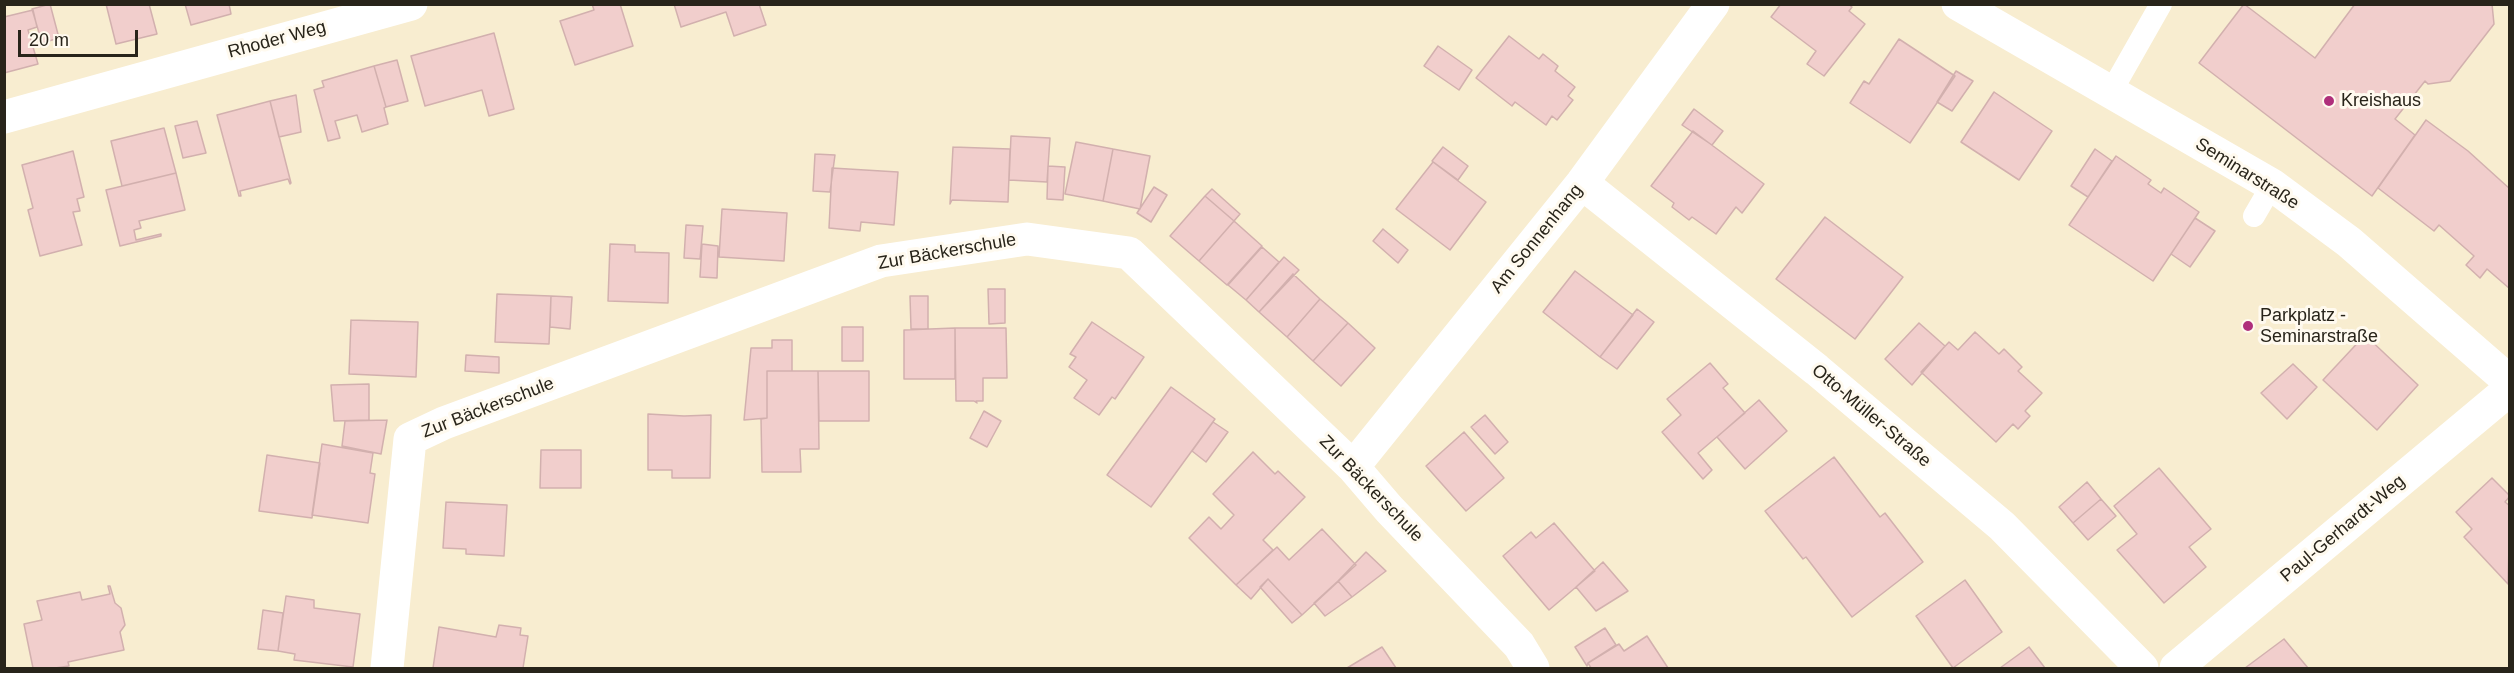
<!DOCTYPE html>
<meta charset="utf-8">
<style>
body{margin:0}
#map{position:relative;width:2514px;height:673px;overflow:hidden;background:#f8edd0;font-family:Arial,sans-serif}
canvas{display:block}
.frame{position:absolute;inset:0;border:6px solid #28241a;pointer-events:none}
.scale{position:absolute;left:18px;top:30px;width:120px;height:27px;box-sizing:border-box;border:3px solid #28241a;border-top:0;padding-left:8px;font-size:18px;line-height:21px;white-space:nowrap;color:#28241a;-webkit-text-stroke:4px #fffaef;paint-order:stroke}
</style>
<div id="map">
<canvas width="2514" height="673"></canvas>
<div class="frame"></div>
<div class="scale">20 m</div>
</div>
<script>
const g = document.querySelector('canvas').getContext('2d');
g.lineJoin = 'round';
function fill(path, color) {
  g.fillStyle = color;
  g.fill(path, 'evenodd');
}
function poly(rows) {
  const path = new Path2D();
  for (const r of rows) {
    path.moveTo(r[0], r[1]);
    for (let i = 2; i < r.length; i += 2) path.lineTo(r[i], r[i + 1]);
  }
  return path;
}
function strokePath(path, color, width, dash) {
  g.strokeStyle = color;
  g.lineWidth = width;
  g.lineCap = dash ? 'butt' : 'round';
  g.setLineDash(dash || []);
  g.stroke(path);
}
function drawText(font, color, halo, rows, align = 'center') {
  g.font = font + ' Arial,sans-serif';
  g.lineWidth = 6;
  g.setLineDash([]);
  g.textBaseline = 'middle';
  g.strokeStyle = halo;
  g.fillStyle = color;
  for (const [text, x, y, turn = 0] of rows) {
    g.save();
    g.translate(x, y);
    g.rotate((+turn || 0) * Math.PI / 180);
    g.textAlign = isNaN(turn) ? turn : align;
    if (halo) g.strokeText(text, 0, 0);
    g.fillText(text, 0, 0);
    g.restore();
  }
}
const building = poly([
 [50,4,59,38,42,43,32,9,50,4],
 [106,4,149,4,157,34,116,44,106,4],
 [185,4,229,4,231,14,191,25,185,4],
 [592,4,620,4,633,46,575,65,560,21,594,10,592,4],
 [674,4,759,4,766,25,734,36,726,12,681,27,674,4],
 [1781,4,1848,4,1852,7,1849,11,1865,24,1824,76,1807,64,1816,51,1771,17,1781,4],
 [2244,4,2315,58,2355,4,2492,4,2494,24,2450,81,2428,84,2425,81,2395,119,2415,135,2372,196,2199,63,2244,4],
 [33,10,37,27,28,30,38,64,4,73,4,17,33,10],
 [494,33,514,109,489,116,482,90,425,106,411,56,494,33],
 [1509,36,1539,59,1543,54,1558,66,1555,71,1575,87,1568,96,1573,100,1557,120,1552,116,1546,125,1515,102,1512,106,1476,78,1509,36],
 [1899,39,1955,76,1910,143,1850,103,1864,81,1869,84,1899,39],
 [1438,46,1472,70,1459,90,1424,66,1438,46],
 [397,60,408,101,386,107,374,66,397,60],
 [374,66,386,107,384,108,388,124,362,132,357,115,335,121,340,138,328,141,314,90,324,87,322,81,374,66],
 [1956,71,1973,81,1952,111,1937,102,1956,71],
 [1994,92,2052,131,2019,180,1961,142,1994,92],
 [296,95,301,132,279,137,270,101,296,95],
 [270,101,291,183,290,184,288,179,240,191,241,196,239,196,217,115,270,101],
 [1694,109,1723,131,1712,145,1682,125,1694,109],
 [2426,120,2468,151,2510,189,2510,289,2487,269,2480,278,2466,265,2474,256,2439,225,2434,231,2378,188,2426,120],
 [197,121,206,153,183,158,175,126,197,121],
 [164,128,176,173,122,186,111,141,164,128],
 [1693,131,1764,184,1742,213,1736,207,1716,234,1692,217,1689,220,1672,207,1674,203,1651,186,1693,131],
 [1011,136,1050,138,1047,182,1009,180,1011,136],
 [1076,142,1113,149,1103,201,1065,194,1076,142],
 [953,147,1010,149,1008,202,952,200,950,204,953,147],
 [1443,147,1468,166,1458,180,1432,161,1443,147],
 [1113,149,1150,156,1140,209,1103,201,1113,149],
 [2095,149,2112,161,2088,197,2071,186,2095,149],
 [73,151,84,197,77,199,80,211,73,212,82,245,40,256,28,210,33,208,22,165,73,151],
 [815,154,835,155,830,192,813,191,815,154],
 [2116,156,2151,180,2148,184,2161,193,2164,188,2199,212,2153,281,2069,225,2116,156],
 [1433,162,1486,202,1450,250,1396,209,1433,162],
 [1048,166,1065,167,1063,200,1047,199,1048,166],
 [832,168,898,172,894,225,861,222,860,231,829,228,832,168],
 [176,173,185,210,139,221,141,228,134,230,136,240,161,234,161,236,120,246,106,190,176,173],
 [1154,187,1167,195,1151,222,1137,213,1154,187],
 [1212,189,1240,214,1234,221,1205,196,1212,189],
 [1205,196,1234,221,1199,261,1170,236,1205,196],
 [722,209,787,213,784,261,719,257,722,209],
 [1825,217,1903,277,1855,339,1776,279,1825,217],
 [2195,218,2215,231,2190,267,2171,254,2195,218],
 [1234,221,1262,246,1227,285,1199,261,1234,221],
 [686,225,703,226,700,259,684,258,686,225],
 [1383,229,1408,250,1398,263,1373,241,1383,229],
 [610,244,635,245,635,252,669,253,668,303,608,301,610,244],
 [702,244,718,246,717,278,700,277,702,244],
 [1262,247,1279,262,1246,300,1228,285,1262,247],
 [1284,257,1299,270,1259,312,1246,300,1284,257],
 [1575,271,1633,315,1600,357,1543,312,1575,271],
 [1293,274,1320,299,1287,337,1259,312,1293,274],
 [988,289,1005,289,1005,323,989,324,988,289],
 [497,294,551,296,549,344,495,342,497,294],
 [551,296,572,297,570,329,550,327,551,296],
 [910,296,928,296,928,329,911,329,910,296],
 [1320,299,1348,323,1313,361,1287,337,1320,299],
 [1637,309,1654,322,1617,369,1600,357,1637,309],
 [351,320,418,322,416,377,349,374,351,320],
 [1092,322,1144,357,1115,399,1112,397,1099,415,1074,398,1087,380,1069,367,1076,357,1070,354,1092,322],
 [1348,323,1375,348,1341,386,1313,361,1348,323],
 [1919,323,1945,346,1912,385,1885,359,1919,323],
 [842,327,863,327,863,361,842,361,842,327],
 [955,328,1006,328,1007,378,983,378,983,401,976,401,977,403,974,401,956,401,955,328],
 [955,328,955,379,904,379,904,330,955,328],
 [1975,332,1999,354,2004,349,2022,367,2018,371,2042,393,2025,411,2030,416,2018,429,2013,424,1996,442,1921,372,1949,342,1958,350,1975,332],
 [2365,335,2418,385,2377,430,2323,380,2365,335],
 [772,340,792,340,792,371,767,371,767,418,744,420,751,348,772,348,772,340],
 [466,355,499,357,499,373,465,371,466,355],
 [1710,363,1728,384,1723,388,1745,413,1698,453,1712,470,1703,479,1662,432,1681,415,1667,399,1710,363],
 [2293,364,2317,387,2287,419,2261,393,2293,364],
 [767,371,818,371,819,449,800,449,801,472,762,472,761,419,767,418,767,371],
 [818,371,869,371,869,421,819,421,818,371],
 [369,384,369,420,334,421,331,385,369,384],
 [1171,387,1215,419,1151,507,1107,475,1171,387],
 [1759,400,1787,431,1745,469,1717,437,1759,400],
 [984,411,1001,421,987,447,970,438,984,411],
 [648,414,684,416,711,415,710,478,672,478,672,470,648,470,648,414],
 [1485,415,1508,442,1495,454,1471,427,1485,415],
 [387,420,381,454,342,446,345,421,387,420],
 [1213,422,1228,432,1206,462,1192,451,1213,422],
 [1464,432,1504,478,1466,511,1426,466,1464,432],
 [322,444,373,453,370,473,375,474,368,523,312,515,322,444],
 [541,450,581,450,581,488,540,488,541,450],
 [1253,452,1275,474,1278,471,1305,497,1263,540,1273,550,1236,585,1189,538,1209,517,1221,529,1234,515,1213,494,1253,452],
 [267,455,320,463,312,518,259,511,267,455],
 [1834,457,1880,517,1885,513,1923,562,1852,617,1806,557,1803,559,1765,511,1834,457],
 [2159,468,2211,529,2189,547,2206,567,2164,603,2117,550,2137,534,2114,506,2159,468],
 [2492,478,2510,496,2505,502,2510,506,2508,584,2464,537,2472,529,2456,512,2492,478],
 [2087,482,2101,499,2073,523,2059,507,2087,482],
 [2101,499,2116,516,2088,540,2073,523,2101,499],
 [446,502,507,505,504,556,466,554,466,549,443,548,446,502],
 [1554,523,1595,571,1549,610,1503,556,1531,532,1536,538,1554,523],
 [1322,529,1356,565,1302,615,1268,579,1251,599,1236,585,1277,547,1289,560,1322,529],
 [1366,552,1386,571,1352,597,1338,581,1366,552],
 [1603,562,1628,591,1596,611,1576,587,1603,562],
 [1268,579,1302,615,1292,623,1260,587,1268,579],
 [1965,580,2002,632,1953,668,1916,616,1965,580],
 [1338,581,1352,597,1325,616,1314,603,1338,581],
 [108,586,110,586,115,603,121,608,125,625,120,632,124,650,68,662,69,666,55,668,33,668,24,624,42,620,37,601,80,592,82,600,110,594,108,586],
 [286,596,314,600,314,608,360,614,353,667,294,660,295,654,278,651,286,596],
 [263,610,283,613,278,651,258,649,263,610],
 [499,625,521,628,520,635,528,636,523,668,433,668,439,627,496,637,499,625],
 [1605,628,1616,645,1588,663,1587,666,1575,647,1605,628],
 [1647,636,1668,668,1591,668,1588,663,1619,644,1624,651,1647,636],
 [2284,639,2308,668,2245,668,2284,639],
 [1382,647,1396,668,1347,668,1382,647],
 [2029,647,2045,668,2000,668,2029,647]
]);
fill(building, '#f1cecc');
strokePath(building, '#d2b0ae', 1.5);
strokePath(poly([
 [2111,92,2161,4],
 [2254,216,2272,185]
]), '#fff', 22);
strokePath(poly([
 [1958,4,2272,185,2349,242,2510,382],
 [4,117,411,4],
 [1582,183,1817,370,2002,526,2142,668],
 [1353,467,1582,183,1713,4],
 [387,668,410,439,444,423,881,261,1027,239,1129,253,1353,467,1389,509,1519,645,1533,668],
 [2176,668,2510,389]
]), '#fff', 33);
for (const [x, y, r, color] of [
 [2329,101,6,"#af2f7b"],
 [2248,326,6,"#af2f7b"]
]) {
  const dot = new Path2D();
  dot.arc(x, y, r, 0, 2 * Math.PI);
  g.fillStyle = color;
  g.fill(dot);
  strokePath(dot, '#fffaef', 2);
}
drawText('18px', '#28241a', '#fffaef', [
 ["Rhoder Weg",277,40,-15],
 ["Seminarstraße",2247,174,32],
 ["Am Sonnenhang",1537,239,-51],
 ["Zur Bäckerschule",947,252,-10],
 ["Zur Bäckerschule",488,408,-21],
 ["Otto-Müller-Straße",1871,416,40],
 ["Zur Bäckerschule",1371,489,46],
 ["Paul-Gerhardt-Weg",2343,529,-40]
]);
drawText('18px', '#28241a', '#fffaef', [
 ["Kreishaus",2341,101],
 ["Parkplatz -",2260,316],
 ["Seminarstraße",2260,337]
], 'left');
</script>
